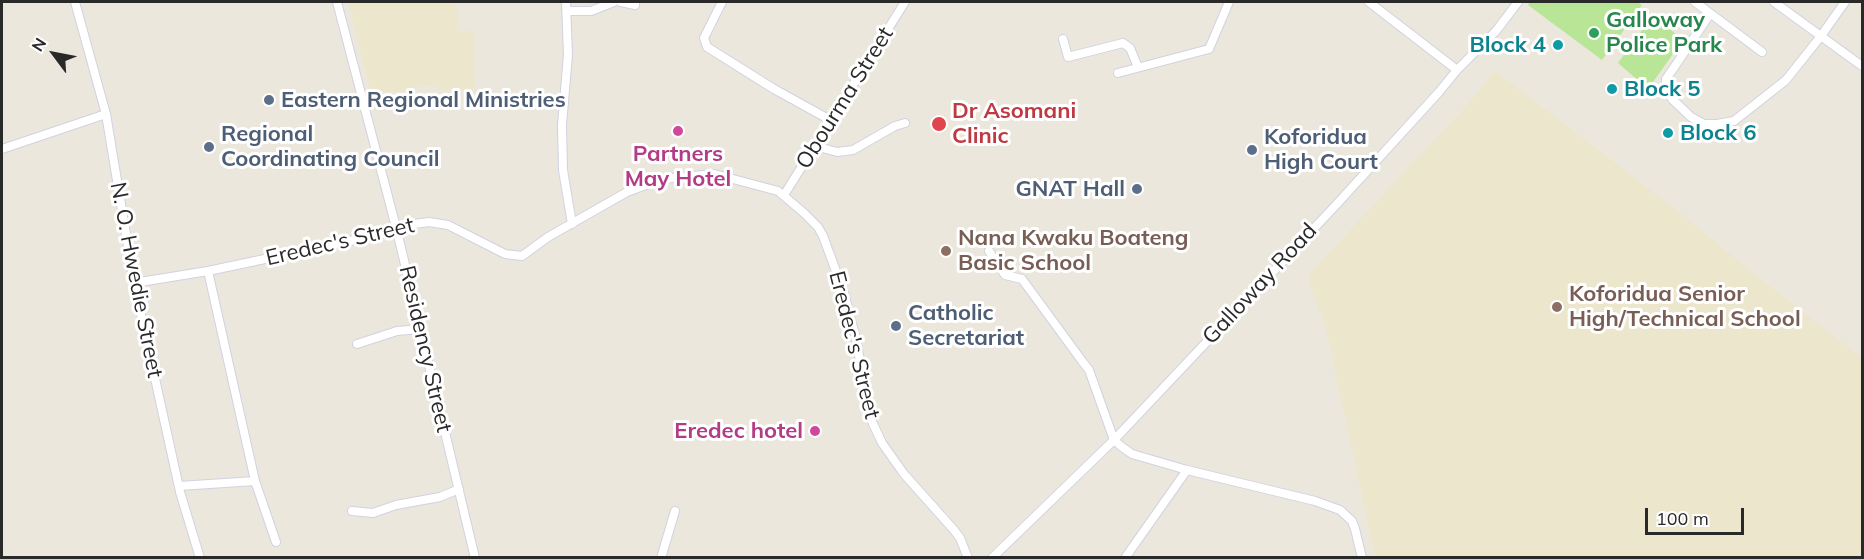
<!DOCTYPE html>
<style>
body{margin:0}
#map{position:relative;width:1864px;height:559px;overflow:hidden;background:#ebe7dc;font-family:Mulish,sans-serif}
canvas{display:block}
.frame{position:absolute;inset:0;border:3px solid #292929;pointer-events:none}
.north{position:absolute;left:24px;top:24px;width:60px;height:60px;-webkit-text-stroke:4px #fff;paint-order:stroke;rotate:302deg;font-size:16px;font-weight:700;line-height:24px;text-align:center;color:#292929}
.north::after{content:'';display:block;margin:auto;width:21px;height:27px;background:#292929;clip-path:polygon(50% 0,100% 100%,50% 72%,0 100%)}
.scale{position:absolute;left:1645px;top:508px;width:99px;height:27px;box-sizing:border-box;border:3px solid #292929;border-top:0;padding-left:8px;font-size:18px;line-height:21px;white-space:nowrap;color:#292929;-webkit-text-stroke:4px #fff;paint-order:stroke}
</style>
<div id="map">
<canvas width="1864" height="559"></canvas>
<div class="frame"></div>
<div class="north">N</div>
<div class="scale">100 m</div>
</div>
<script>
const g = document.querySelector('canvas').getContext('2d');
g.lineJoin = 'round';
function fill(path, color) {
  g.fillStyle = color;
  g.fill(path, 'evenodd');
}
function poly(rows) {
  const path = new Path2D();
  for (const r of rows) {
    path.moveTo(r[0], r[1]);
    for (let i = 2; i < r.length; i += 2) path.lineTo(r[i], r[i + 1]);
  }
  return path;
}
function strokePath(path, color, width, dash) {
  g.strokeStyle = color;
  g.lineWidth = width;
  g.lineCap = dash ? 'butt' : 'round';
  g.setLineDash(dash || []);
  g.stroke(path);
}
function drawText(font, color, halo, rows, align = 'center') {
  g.font = font + ' Mulish,sans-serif';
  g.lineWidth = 6;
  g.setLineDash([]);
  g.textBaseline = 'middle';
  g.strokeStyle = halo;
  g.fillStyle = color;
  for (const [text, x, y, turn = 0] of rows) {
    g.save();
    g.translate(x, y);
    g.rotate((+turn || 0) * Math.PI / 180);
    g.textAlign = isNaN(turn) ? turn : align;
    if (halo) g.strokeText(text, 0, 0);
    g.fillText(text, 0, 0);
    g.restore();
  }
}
fill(poly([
 [348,2,455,2,460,31,473,31,475,88,449,90,427,85,395,92,370,90],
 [1495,71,1674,208,1752,272,1862,358,1862,557,1375,557,1325,324,1312,290,1309,274,1468,104]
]), '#ece6cc');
fill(poly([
 [1530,2,1637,2,1642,5,1602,60,1528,5],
 [1653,15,1683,40,1648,89,1618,63]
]), '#b9e696');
strokePath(poly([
 [2,557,2,558]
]), '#73b9e9', 2);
const minor = poly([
 [75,2,106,114,134,283,180,492,200,558],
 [337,2,397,231,475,558],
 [566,2,568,55,562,125,563,170,572,224],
 [621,2,635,5],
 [722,2,704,38,707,47,774,89,832,121],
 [1369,2,1457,70],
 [1695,2,1762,52],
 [1774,2,1862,66],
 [567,11,591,11,614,2],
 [1710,14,1673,69,1666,79,1666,86,1672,99,1691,117,1704,124,1717,124,1734,121,1786,80,1821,36,1845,2],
 [1063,39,1068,57,1123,43,1130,48,1138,67],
 [1118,73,1209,49,1229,2],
 [815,146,837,152,853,150,895,126,905,123],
 [2,149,106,114],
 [784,195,905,2],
 [989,251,1005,275,1022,279,1082,361,1089,370,1114,440,1122,447,1132,454,1187,470,1315,501,1340,510,1352,521,1355,529,1362,558],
 [208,271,255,481,276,542],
 [134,283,208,271,397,231,414,224,429,222,448,225,505,254,522,256,548,237,627,192,662,179,714,174,778,191,804,213,818,227,823,236,844,293,857,343,868,413,882,443,904,474,954,530,960,538,968,558],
 [357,344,397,331,421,329],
 [179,486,255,481],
 [352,511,373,513,396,505,440,497,459,489],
 [661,558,675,511],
 [992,558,1114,440,1336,205,1439,92,1457,70,1496,31,1518,2],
 [1125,558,1187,470]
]);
strokePath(minor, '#d1d2e2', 10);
strokePath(minor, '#fff', 8);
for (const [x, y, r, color] of [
 [1594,33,6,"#2e9e5b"],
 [1558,45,6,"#0f9aa8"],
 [1612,89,6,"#0f9aa8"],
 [269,100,6,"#5c6f8a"],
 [939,124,8,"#e0444e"],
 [678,131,6,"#d1479c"],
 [1668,133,6,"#0f9aa8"],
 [209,147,6,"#5c6f8a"],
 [1252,150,6,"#5c6f8a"],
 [1137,189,6,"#5c6f8a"],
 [946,251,6,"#8d6e63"],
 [1557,307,6,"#8d6e63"],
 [896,326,6,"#5c6f8a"],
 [815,431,6,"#d1479c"]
]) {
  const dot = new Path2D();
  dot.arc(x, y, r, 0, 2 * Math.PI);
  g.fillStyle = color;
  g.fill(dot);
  strokePath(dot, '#fff', 2);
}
drawText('bold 22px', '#27864d', '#fff', [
 ["Galloway",1606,20],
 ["Police Park",1606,45]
], 'left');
drawText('bold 22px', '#0d838f', '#fff', [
 ["Block 4",1546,45,"right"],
 ["Block 5",1624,89],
 ["Block 6",1680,133]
], 'left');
drawText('22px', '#292929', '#fff', [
 ["Obourma Street",845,98,-58],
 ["Eredec's Street",340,242,-13],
 ["N. O. Hwedie Street",136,280,79],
 ["Galloway Road",1260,284,-47],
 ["Eredec's Street",854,345,76],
 ["Residency Street",425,349,77]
]);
drawText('bold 22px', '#4e5e75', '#fff', [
 ["Eastern Regional Ministries",281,100],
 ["Regional",221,134],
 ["Coordinating Council",221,159],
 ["Koforidua",1264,137],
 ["High Court",1264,162],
 ["GNAT Hall",1125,189,"right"],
 ["Catholic",908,313],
 ["Secretariat",908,338]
], 'left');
drawText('bold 22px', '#be3a42', '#fff', [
 ["Dr Asomani",952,111],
 ["Clinic",952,136]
], 'left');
drawText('bold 22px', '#b23c85', '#fff', [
 ["Partners",678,154],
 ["May Hotel",678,179],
 ["Eredec hotel",803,431,"right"]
]);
drawText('bold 22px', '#785e54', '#fff', [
 ["Nana Kwaku Boateng",958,238],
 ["Basic School",958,263],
 ["Koforidua Senior",1569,294],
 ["High/Technical School",1569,319]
], 'left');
</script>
